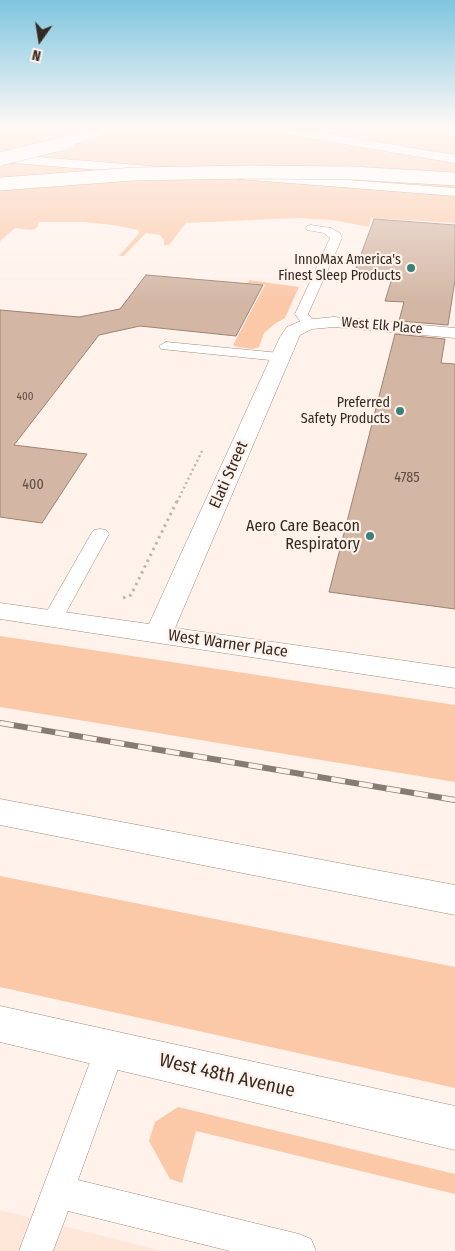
<!DOCTYPE html>
<style>
body{margin:0}
#map{position:relative;width:455px;height:1251px;overflow:hidden;background:#fff2eb;font-family:"Fira Sans Condensed",sans-serif}
canvas{display:block}
.north{position:absolute;left:15px;top:15px;width:50px;height:50px;-webkit-text-stroke:4px #fff2eb;paint-order:stroke;rotate:193deg;font-size:14px;font-weight:700;line-height:20px;text-align:center;color:#352a23}
.north::after{content:'';display:block;margin:auto;width:18px;height:22px;background:#352a23;clip-path:polygon(50% 0,100% 100%,50% 72%,0 100%)}
</style>
<div id="map">
<canvas width="455" height="1251"></canvas>
<div class="north">N</div>
</div>
<script>
const g = document.querySelector('canvas').getContext('2d');
g.lineJoin = 'round';
function fill(path, color) {
  g.fillStyle = color;
  g.fill(path, 'evenodd');
}
function poly(rows) {
  const path = new Path2D();
  for (const r of rows) {
    path.moveTo(r[0], r[1]);
    for (let i = 2; i < r.length; i += 2) path.lineTo(r[i], r[i + 1]);
  }
  return path;
}
function strokePath(path, color, width, dash) {
  g.strokeStyle = color;
  g.lineWidth = width;
  g.lineCap = dash ? 'butt' : 'round';
  g.setLineDash(dash || []);
  g.stroke(path);
}
function drawText(font, color, halo, rows, align = 'center') {
  g.font = font + ' "Fira Sans Condensed",sans-serif';
  g.lineWidth = 4.5;
  g.setLineDash([]);
  g.textBaseline = 'middle';
  g.strokeStyle = halo;
  g.fillStyle = color;
  for (const [text, x, y, turn = 0] of rows) {
    g.save();
    g.translate(x, y);
    g.rotate((+turn || 0) * Math.PI / 180);
    g.textAlign = isNaN(turn) ? turn : align;
    if (halo) g.strokeText(text, 0, 0);
    g.fillText(text, 0, 0);
    g.restore();
  }
}
fill(poly([
 [0,1210,162,1251,0,1251]
]), '#fee7d9');
fill(poly([
 [0,128,455,128,455,223,371,218,369,227,333,220,298,218,186,223,169,245,164,245,164,240,160,235,146,233,124,256,119,256,139,233,138,230,113,225,83,222,39,222,37,228,32,230,15,228,0,241],
 [249,280,299,287,285,318,276,323,264,333,259,347,253,349,237,347,233,345,265,285,248,283],
 [0,636,455,705,455,782,0,707],
 [0,876,455,967,455,1088,0,987],
 [178,1107,455,1174,455,1194,196,1131,182,1183,170,1179,149,1141,155,1122]
]), '#fbc8a8');
const building = poly([
 [374,219,455,225,455,280,448,325,399,321,404,302,385,301,393,275,355,271,374,219],
 [146,275,263,285,236,336,140,326,99,335,14,445,87,454,42,523,0,517,0,310,79,317,120,309,146,275],
 [395,334,445,339,441,363,455,364,455,609,329,592,395,334]
]);
fill(building, '#d3b6a4');
strokePath(building, '#9e8271', 1);
const service = poly([
 [311,225,331,228,340,233,342,238,308,314,316,324,309,328,304,327,295,314,330,238,324,233,307,230,306,228,307,226,311,225],
 [166,342,280,353,287,357,280,361,161,349,159,346,166,342],
 [100,529,106,530,109,534,63,618,60,622,53,624,46,622,43,618,91,534,94,530,100,529],
 [110,1035,121,1039,125,1049,78,1180,299,1234,311,1239,316,1251,230,1251,68,1211,53,1251,19,1251,95,1049,99,1039,110,1035]
]);
const minor = poly([
 [334,317,455,328,455,338,334,327,312,329,300,335,175,628,455,668,455,688,0,619,0,603,149,624,280,337,287,327,303,320,334,317],
 [0,1006,455,1106,455,1150,0,1042,0,1006]
]);
const tertiary = poly([
 [0,799,455,885,455,915,0,825,0,799]
]);
const motorway = poly([
 [103,128,120,128,118,130,69,146,63,142,65,139,103,128],
 [268,128,292,128,455,155,455,163,274,132,268,128],
 [442,128,455,128,455,133,444,130,442,128],
 [0,154,163,167,170,171,163,175,0,162,0,154],
 [243,172,455,188,455,196,238,179,236,176,243,172]
]);
strokePath(service, '#a68a79', 1);
strokePath(minor, '#a68a79', 1);
strokePath(tertiary, '#a68a79', 1);
strokePath(motorway, '#a68a79', 1);
strokePath(poly([
 [177,502,202,451]
]), '#c1b5ae', 2.5, [2, 3]);
strokePath(poly([
 [123,598,131,595,177,501]
]), '#c1b5ae', 3, [2.5, 4]);
fill(service, '#fff');
fill(minor, '#fff');
fill(tertiary, '#fff');
fill(motorway, '#fff');
const rail = poly([
 [0,723,455,800]
]);
strokePath(rail, '#877b74', 6);
strokePath(rail, '#fff2eb', 4.5, [14]);
const motorwayBridge = poly([
 [0,159,69,142],
 [0,184,133,174,248,172,352,173,455,179]
]);
strokePath(motorwayBridge, '#a68a79', 14, []);
strokePath(motorwayBridge, '#fff', 13);
const sky = g.createLinearGradient(0, 0, 0, 303);
sky.addColorStop(0, '#7ec5df');
sky.addColorStop(0.42, '#fff9f6');
sky.addColorStop(1, '#fff9f600');
g.fillStyle = sky;
g.fillRect(0, 0, 455, 303);
for (const [x, y, r, color] of [
 [411,268,5,"#3b8179"],
 [400,411,5,"#3b8179"],
 [370,536,5,"#3b8179"]
]) {
  const dot = new Path2D();
  dot.arc(x, y, r, 0, 2 * Math.PI);
  g.fillStyle = color;
  g.fill(dot);
  strokePath(dot, '#fff2eb', 2);
}
drawText('11px', '#5c4d43', null, [
 ["400",25,397]
]);
drawText('14px', '#352a23', '#fff2eb', [
 ["InnoMax America's",401,260],
 ["Finest Sleep Products",401,276],
 ["Preferred",390,403],
 ["Safety Products",390,419]
], 'right');
drawText('14px', '#352a23', '#fff2eb', [
 ["West Elk Place",382,326,5]
]);
drawText('14px', '#5c4d43', null, [
 ["4785",407,478],
 ["400",33,485]
]);
drawText('16px', '#352a23', '#fff2eb', [
 ["Elati Street",229,475,-66],
 ["West Warner Place",228,644,8]
]);
drawText('16px', '#352a23', '#fff2eb', [
 ["Aero Care Beacon",360,527],
 ["Respiratory",360,545]
], 'right');
drawText('19px', '#352a23', '#fff2eb', [
 ["West 48th Avenue",227,1076,13]
]);
</script>
